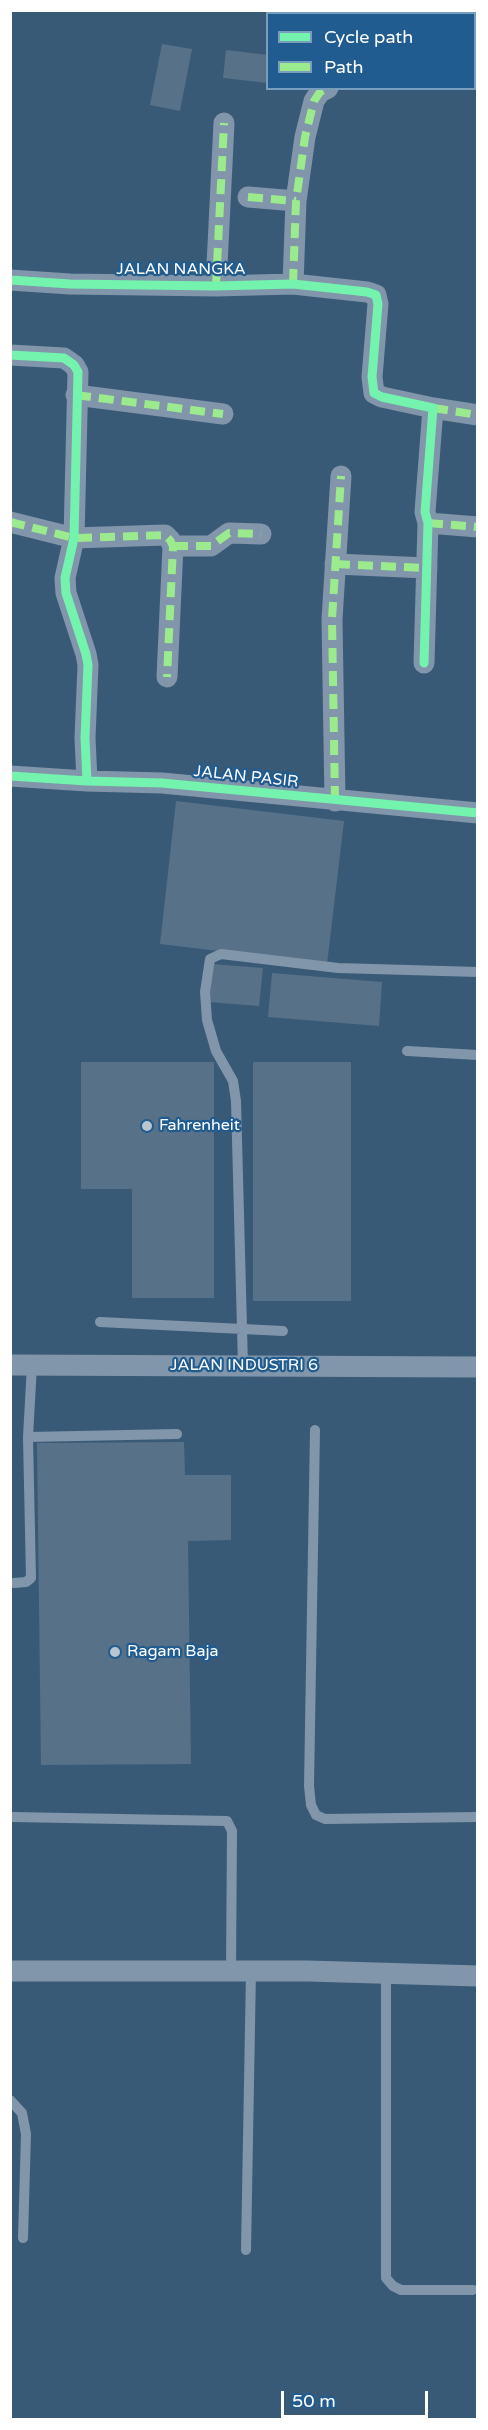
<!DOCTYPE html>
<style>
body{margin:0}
#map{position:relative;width:488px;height:2430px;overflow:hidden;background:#395a77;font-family:"Varela Round",sans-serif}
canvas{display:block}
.frame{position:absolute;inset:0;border:12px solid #fff;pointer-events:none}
.legend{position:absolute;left:266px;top:12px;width:210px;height:78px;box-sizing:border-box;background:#205c90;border:2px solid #799dbc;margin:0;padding:8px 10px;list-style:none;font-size:18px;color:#fff}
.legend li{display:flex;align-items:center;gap:12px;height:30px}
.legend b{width:30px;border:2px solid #799dbc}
.scale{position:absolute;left:281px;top:2391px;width:147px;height:27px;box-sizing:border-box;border:3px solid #fff;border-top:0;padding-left:8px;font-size:18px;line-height:21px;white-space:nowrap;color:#fff;-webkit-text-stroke:4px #205c90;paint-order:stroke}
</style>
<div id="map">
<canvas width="488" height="2430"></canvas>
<div class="frame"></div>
<ul class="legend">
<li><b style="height:8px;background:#73f3ae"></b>Cycle path</li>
<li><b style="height:8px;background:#9bea8d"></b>Path</li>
</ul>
<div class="scale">50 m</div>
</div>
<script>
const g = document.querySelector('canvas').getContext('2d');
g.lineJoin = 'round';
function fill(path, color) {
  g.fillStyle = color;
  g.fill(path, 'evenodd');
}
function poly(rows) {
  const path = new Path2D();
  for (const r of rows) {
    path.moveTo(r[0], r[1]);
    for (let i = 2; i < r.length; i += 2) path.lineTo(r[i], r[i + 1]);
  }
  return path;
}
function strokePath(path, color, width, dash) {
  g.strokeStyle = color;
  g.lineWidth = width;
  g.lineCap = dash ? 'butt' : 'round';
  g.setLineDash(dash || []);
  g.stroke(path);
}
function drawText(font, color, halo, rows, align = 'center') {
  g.font = font + ' "Varela Round",sans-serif';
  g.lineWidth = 4.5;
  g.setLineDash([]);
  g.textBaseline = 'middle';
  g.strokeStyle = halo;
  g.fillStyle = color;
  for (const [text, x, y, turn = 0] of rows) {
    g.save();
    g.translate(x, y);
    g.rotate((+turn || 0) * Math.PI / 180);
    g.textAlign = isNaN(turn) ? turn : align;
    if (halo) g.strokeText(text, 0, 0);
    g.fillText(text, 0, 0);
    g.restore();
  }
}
fill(poly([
 [162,44,192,49,180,111,150,105],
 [226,50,268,55,268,83,223,78],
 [176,801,344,821,327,964,160,944],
 [211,964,263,968,259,1006,208,1002],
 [272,973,382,982,379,1026,268,1017],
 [81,1062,214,1062,214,1298,132,1298,132,1189,81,1189],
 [253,1062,351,1062,351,1301,253,1301],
 [184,1442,185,1475,231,1475,231,1540,188,1541,191,1764,41,1765,37,1443]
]), '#577188');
strokePath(poly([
 [407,1051,478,1055],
 [100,1322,283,1331],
 [243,1366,236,1101,233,1081,216,1051,207,1020,205,992,210,959,221,954,338,968,478,972],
 [315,1430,309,1786,311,1805,316,1815,325,1819,478,1817],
 [28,1437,177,1434],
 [14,1583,26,1582,31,1578,28,1437,32,1365],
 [13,1817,227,1821,232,1831,231,1971],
 [386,1974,386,2278,393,2286,401,2290,473,2290],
 [10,2100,22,2113,26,2134,23,2238],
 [246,2250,251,1971]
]), '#8196aa', 10);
strokePath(poly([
 [474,42,478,42],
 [248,197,296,201],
 [10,280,70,284,216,286,293,284,367,292,376,295,378,304,372,377,374,393,382,397,433,408,425,512,428,523,424,663],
 [293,284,296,201,305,137,314,101,320,92,328,88],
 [216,286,224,123],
 [10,355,64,358,74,365,78,372,74,538,65,578,66,593,86,654,88,665,85,738,87,781],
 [76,395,223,414],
 [433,408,478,415],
 [10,522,74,538,165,535,170,540,173,546,167,677],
 [428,523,478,527],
 [173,546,211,546,229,533,261,534],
 [335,564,427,568],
 [10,776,87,781,162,783,478,813],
 [335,801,332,619,341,476],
 [10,1365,478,1367],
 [10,1971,308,1971,478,1976]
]), '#8196aa', 21);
strokePath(poly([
 [474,42,478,42],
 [248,197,296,201],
 [293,284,296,201,305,137,314,101,320,92,328,88],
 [216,286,224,123],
 [76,395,223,414],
 [433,408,478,415],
 [10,522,74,538,165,535,170,540,173,546,167,677],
 [428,523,478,527],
 [173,546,211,546,229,533,261,534],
 [335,564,427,568],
 [335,801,332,619,341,476]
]), '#9bea8d', 8, [15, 8]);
strokePath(poly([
 [10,280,70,284,216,286,293,284,367,292,376,295,378,304,372,377,374,393,382,397,433,408,425,512,428,523,424,663],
 [10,355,64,358,74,365,78,372,74,538,65,578,66,593,86,654,88,665,85,738,87,781],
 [10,776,87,781,162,783,478,813]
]), '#73f3ae', 9);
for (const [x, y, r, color] of [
 [147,1126,6,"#bac5cf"],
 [115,1652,6,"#bac5cf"]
]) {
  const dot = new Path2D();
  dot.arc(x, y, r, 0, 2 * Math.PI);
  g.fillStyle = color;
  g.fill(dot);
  strokePath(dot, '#205c90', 2);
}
drawText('16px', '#fff', '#205c90', [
 ["JALAN NANGKA",181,270],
 ["JALAN PASIR",246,777,6],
 ["JALAN INDUSTRI 6",244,1366]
]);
drawText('16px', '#fff', '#205c90', [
 ["Fahrenheit",159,1126],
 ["Ragam Baja",127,1652]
], 'left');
</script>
